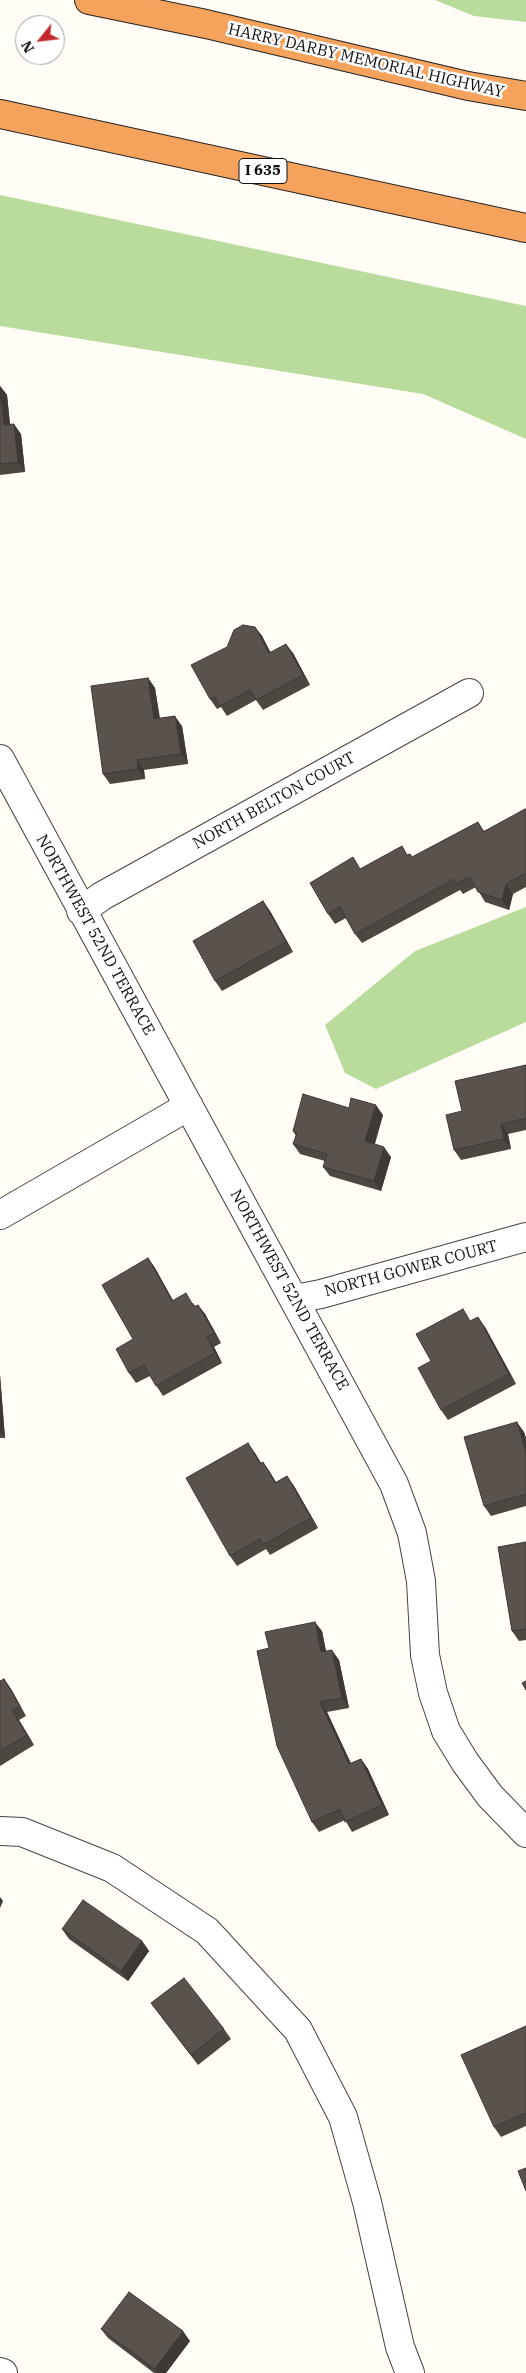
<!DOCTYPE html>
<style>
body{margin:0}
#map{position:relative;width:526px;height:2373px;overflow:hidden;background:#fffdf5;font-family:"IBM Plex Serif",serif}
canvas{display:block}
.north{position:absolute;left:15px;top:15px;width:50px;height:50px;box-sizing:border-box;background:#fff;border:1px solid #a0a0a0;border-radius:50%;rotate:241deg;font-size:14px;font-weight:700;line-height:20px;text-align:center;color:#111}
.north::after{content:'';display:block;margin:auto;width:18px;height:22px;background:#c4262e;clip-path:polygon(50% 0,100% 100%,50% 72%,0 100%)}
</style>
<div id="map">
<canvas width="526" height="2373"></canvas>
<div class="north">N</div>
</div>
<script>
const g = document.querySelector('canvas').getContext('2d');
g.lineJoin = 'round';
function fill(path, color) {
  g.fillStyle = color;
  g.fill(path, 'evenodd');
}
function poly(rows) {
  const path = new Path2D();
  for (const r of rows) {
    path.moveTo(r[0], r[1]);
    for (let i = 2; i < r.length; i += 2) path.lineTo(r[i], r[i + 1]);
  }
  return path;
}
function strokePath(path, color, width, dash) {
  g.strokeStyle = color;
  g.lineWidth = width;
  g.lineCap = dash ? 'butt' : 'round';
  g.setLineDash(dash || []);
  g.stroke(path);
}
function drawText(font, color, halo, rows, align = 'center') {
  g.font = font + ' "IBM Plex Serif",serif';
  g.lineWidth = 5;
  g.setLineDash([]);
  g.textBaseline = 'middle';
  g.strokeStyle = halo;
  g.fillStyle = color;
  for (const [text, x, y, turn = 0] of rows) {
    g.save();
    g.translate(x, y);
    g.rotate((+turn || 0) * Math.PI / 180);
    g.textAlign = isNaN(turn) ? turn : align;
    if (halo) g.strokeText(text, 0, 0);
    g.fillText(text, 0, 0);
    g.restore();
  }
}
fill(poly([
 [435,0,526,0,526,22,474,16],
 [0,195,526,306,526,439,423,394,0,326],
 [526,907,526,1022,376,1089,345,1073,325,1025,415,951]
]), '#b9dc9c');
const minor = poly([
 [0,759,394,1484,412,1533,421,1581,425,1655,433,1693,446,1731,465,1762,490,1796,526,1833],
 [81,911,102,896,469,693],
 [0,1215,189,1106],
 [295,1299,321,1294,526,1237],
 [0,1831,22,1832,112,1868,207,1931,298,2030,343,2117,367,2202,400,2347,410,2373],
 [0,2372,3,2373]
]);
const highway = poly([
 [89,0,206,24,468,86,526,96],
 [0,114,526,228]
]);
strokePath(minor, '#444', 30);
strokePath(highway, '#222', 30);
strokePath(minor, '#fff', 28);
strokePath(highway, '#f5a25d', 28);
fill(poly([
 [0,386,7,395,10,425,21,434,25,472,0,475],
 [255,627,262,636,270,652,293,653,310,685,263,710,256,700,227,716,221,707,217,709,210,699,227,647],
 [148,678,155,688,160,718,182,726,188,764,144,770,145,779,110,784,103,774],
 [526,810,526,887,513,894,509,910,485,902,476,887,463,894,460,890,362,943,355,934,346,918,335,924,328,914,361,869,410,854,412,857,478,822,484,831],
 [263,901,270,911,293,952,222,991,215,981],
 [526,1065,526,1130,508,1134,511,1149,461,1160,454,1150,462,1111],
 [349,1108,383,1115,375,1144,391,1157,381,1191,330,1176,323,1167,325,1161,300,1154,293,1144,296,1136,293,1131],
 [148,1258,155,1268,173,1301,193,1303,195,1306,198,1305,205,1314,221,1343,214,1347,222,1363,163,1396,150,1376,136,1383,129,1373,133,1339],
 [471,1320,485,1327,516,1384,448,1420,441,1410,431,1361],
 [0,1375,5,1438,0,1438],
 [524,1432,526,1438,526,1506,491,1516,484,1506],
 [255,1453,261,1463,263,1462,276,1482,287,1476,294,1486,318,1528,270,1555,266,1549,237,1566,230,1556],
 [526,1542,526,1640,519,1641,512,1631],
 [322,1631,326,1651,339,1660,349,1708,327,1712,351,1764,361,1759,368,1769,389,1815,352,1832,345,1820,319,1832,312,1822,269,1648],
 [4,1679,11,1689,26,1716,19,1720,34,1745,0,1766,0,1681],
 [62,1929,142,1941,149,1951,128,1981,69,1939],
 [151,2003,224,2029,231,2039,198,2065],
 [526,2026,526,2126,501,2137,494,2127],
 [101,2329,190,2341,166,2373,154,2373,108,2338]
]), '#4d4742');
fill(poly([
 [0,386,7,395,11,435,4,425],
 [14,424,21,434,25,472,18,462],
 [255,627,262,636,276,663,269,653],
 [286,644,293,653,310,685,303,675],
 [148,678,155,688,161,729,154,719],
 [175,716,182,726,188,764,181,754],
 [137,760,144,770,145,779,138,769],
 [506,884,513,894,509,910,502,900],
 [263,901,270,911,293,952,286,942],
 [376,1105,383,1115,372,1151,365,1141],
 [501,1124,508,1134,511,1149,504,1139],
 [384,1147,391,1157,381,1191,374,1181],
 [148,1258,155,1268,179,1311,172,1301],
 [198,1305,205,1314,221,1343,214,1333],
 [478,1317,485,1327,516,1384,509,1374],
 [207,1337,214,1347,222,1363,215,1353],
 [0,1375,5,1438,0,1431],
 [517,1422,524,1432,526,1438,526,1452],
 [248,1443,255,1453,267,1474,260,1464],
 [263,1462,270,1472,282,1493,275,1483],
 [287,1476,294,1486,318,1528,311,1518],
 [315,1622,322,1631,328,1662,321,1652],
 [332,1650,339,1660,349,1708,342,1698],
 [4,1679,11,1689,26,1716,20,1706],
 [320,1702,327,1712,356,1774,349,1764],
 [12,1710,19,1720,34,1745,27,1735],
 [361,1759,368,1769,389,1815,382,1805],
 [0,1897,3,1901,0,1908],
 [142,1941,149,1951,128,1981,121,1971],
 [183,2331,190,2341,166,2373,158,2373,155,2369]
]), '#3f3936');
const building = poly([
 [0,388,4,425,14,424,18,462,0,464,0,388],
 [243,625,255,627,269,653,286,644,303,675,256,700,250,690,220,706,215,697,210,699,191,665,227,647,234,630,243,625],
 [148,678,154,719,175,716,181,754,137,760,138,769,103,774,91,686,148,678],
 [525,809,526,811,526,873,506,884,502,900,478,892,470,877,456,884,454,879,355,934,340,907,328,914,310,883,353,857,360,869,402,846,407,855,410,854,412,857,478,822,483,832,525,809],
 [263,901,286,942,215,981,193,941,263,901],
 [526,1065,526,1118,501,1124,504,1139,454,1150,446,1115,462,1111,455,1081,526,1065],
 [303,1094,349,1108,351,1098,376,1105,365,1141,384,1147,374,1181,323,1167,327,1154,293,1144,297,1133,293,1131,303,1094],
 [148,1258,172,1301,186,1293,194,1307,198,1305,214,1333,207,1337,215,1353,156,1386,144,1365,129,1373,116,1349,133,1339,102,1285,148,1258],
 [463,1309,470,1321,478,1317,509,1374,441,1410,418,1368,431,1361,416,1334,463,1309],
 [517,1422,526,1452,526,1494,484,1506,464,1437,517,1422],
 [248,1443,260,1464,263,1462,275,1483,287,1476,311,1518,263,1545,260,1539,230,1556,186,1478,248,1443],
 [526,1542,526,1629,512,1631,498,1547,526,1542],
 [315,1622,321,1652,332,1650,342,1698,320,1702,349,1764,361,1759,382,1805,345,1822,340,1809,312,1822,277,1746,257,1651,269,1648,265,1632,315,1622],
 [4,1679,20,1706,12,1710,27,1735,0,1751,0,1681,4,1679],
 [526,1681,526,1690,522,1683,526,1681],
 [83,1900,142,1941,121,1971,62,1929,83,1900],
 [184,1978,224,2029,191,2055,151,2003,184,1978],
 [526,2026,526,2113,494,2127,461,2055,526,2026],
 [526,2168,526,2191,518,2171,526,2168],
 [129,2292,183,2331,155,2369,101,2329,129,2292]
]);
fill(building, '#5a524d');
strokePath(building, '#3f3936', 1);
for (const [x, y, w] of [
 [263,171,48]
]) {
  const box = new Path2D();
  box.roundRect(x - w / 2, y - 12.5, w, 25, 4);
  g.fillStyle = '#fff';
  g.fill(box);
  strokePath(box, '#111', 1);
}
drawText('bold 15px', '#111', null, [
 ["I 635",263,171]
]);
drawText('16px', '#111', '#fff', [
 ["HARRY DARBY MEMORIAL HIGHWAY",366,61,13],
 ["NORTH BELTON COURT",274,801,-29],
 ["NORTHWEST 52ND TERRACE",95,935,61],
 ["NORTH GOWER COURT",411,1269,-15],
 ["NORTHWEST 52ND TERRACE",289,1290,61]
]);
</script>
